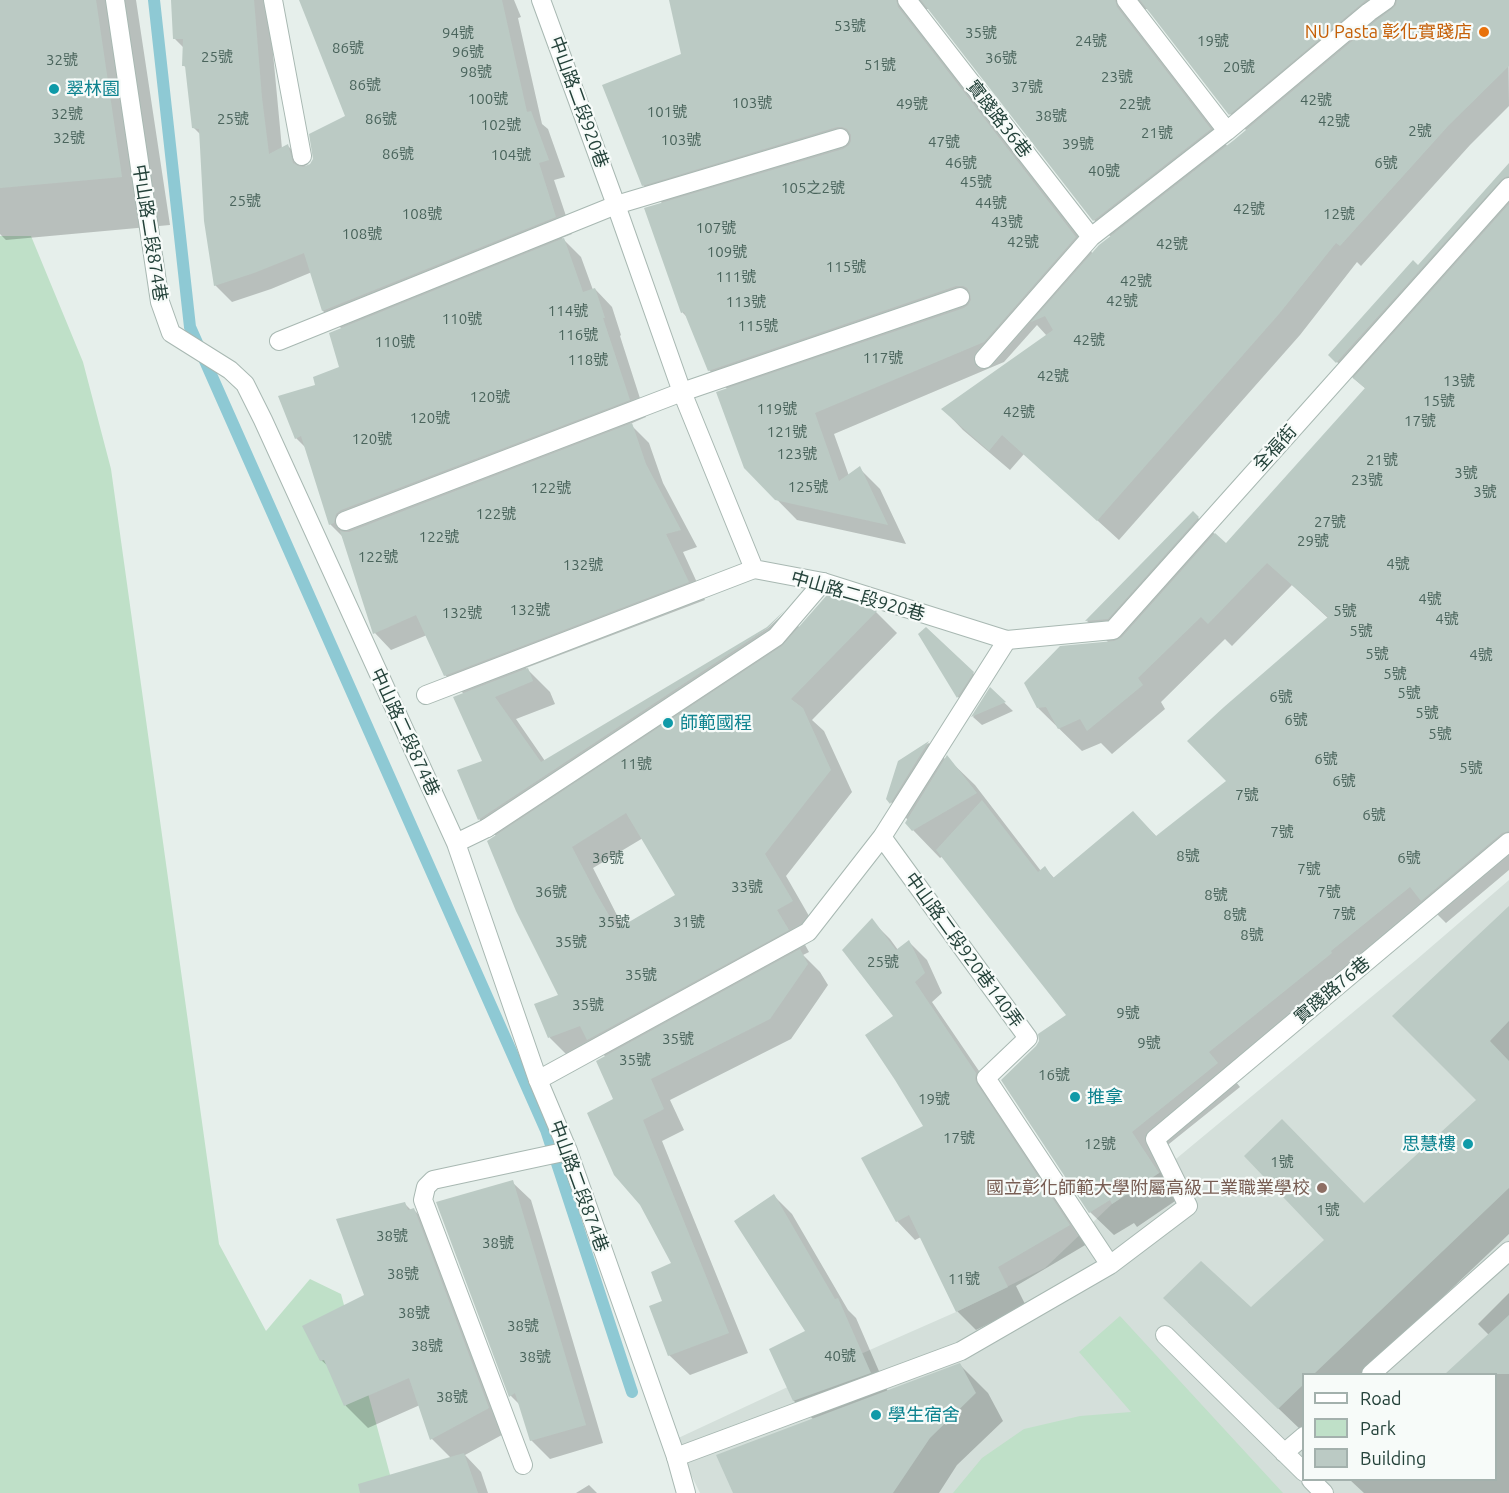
<!DOCTYPE html>
<meta charset="utf-8">
<style>
body{margin:0}
#map{position:relative;width:1509px;height:1493px;overflow:hidden;background:#e6efeb;font-family:Ubuntu,sans-serif}
canvas{display:block}
.legend{position:absolute;left:1302px;top:1373px;width:195px;height:108px;box-sizing:border-box;background:#f7fbf9;border:2px solid #a3b1ad;margin:0;padding:8px 10px;list-style:none;font-size:18px;color:#24423a}
.legend li{display:flex;align-items:center;gap:12px;height:30px}
.legend b{width:30px;border:2px solid #a3b1ad}
</style>
<div id="map">
<canvas width="1509" height="1493"></canvas>
<ul class="legend">
<li><b style="height:8px;background:#fff"></b>Road</li>
<li><b style="height:16px;background:#bfe0c8"></b>Park</li>
<li><b style="height:16px;background:#bbcac4"></b>Building</li>
</ul>
</div>
<script>
const g = document.querySelector('canvas').getContext('2d');
g.lineJoin = 'round';
function fill(path, color) {
  g.fillStyle = color;
  g.fill(path, 'evenodd');
}
function poly(rows) {
  const path = new Path2D();
  for (const r of rows) {
    path.moveTo(r[0], r[1]);
    for (let i = 2; i < r.length; i += 2) path.lineTo(r[i], r[i + 1]);
  }
  return path;
}
function strokePath(path, color, width, dash) {
  g.strokeStyle = color;
  g.lineWidth = width;
  g.lineCap = dash ? 'butt' : 'round';
  g.setLineDash(dash || []);
  g.stroke(path);
}
function drawText(font, color, halo, rows, align = 'center') {
  g.font = font + ' Ubuntu,"Noto Sans TC",sans-serif';
  g.lineWidth = 4.5;
  g.setLineDash([]);
  g.textBaseline = 'middle';
  g.strokeStyle = halo;
  g.fillStyle = color;
  for (const [text, x, y, turn = 0] of rows) {
    g.save();
    g.translate(x, y);
    g.rotate((+turn || 0) * Math.PI / 180);
    g.textAlign = isNaN(turn) ? turn : align;
    if (halo) g.strokeText(text, 0, 0);
    g.fillText(text, 0, 0);
    g.restore();
  }
}
fill(poly([
 [1509,880,1509,1493,700,1493,674,1440,822,1371,956,1312,1045,1268,1112,1204,1159,1173,1416,960],
 [1304,1374,1496,1374,1496,1480,1304,1480]
]), '#d4dfda');
fill(poly([
 [0,236,31,236,83,362,111,469,219,1244,266,1331,310,1279,341,1294,395,1493,0,1493],
 [1120,1316,1283,1493,953,1493,982,1458,1024,1429,1080,1416,1131,1412,1079,1352]
]), '#bfe0c8');
fill(poly([
 [0,0,136,0,170,225,6,240,0,234],
 [173,0,268,0,282,149,288,146,305,163,306,168,311,165,347,117,300,0,514,0,521,17,518,18,542,124,548,129,565,177,554,180,572,234,562,238,581,257,593,290,595,289,612,307,621,335,620,336,646,417,630,424,649,443,663,483,697,547,683,552,705,600,526,668,550,692,555,704,516,719,545,761,768,628,785,612,800,628,827,597,876,612,897,633,812,720,824,731,852,792,786,876,813,923,798,932,809,952,803,955,820,972,828,985,791,1039,670,1100,684,1130,662,1141,748,1353,690,1375,669,1355,664,1302,673,1264,615,1099,606,1057,597,1049,571,1059,550,1038,536,1005,560,996,496,836,479,819,484,762,464,694,445,675,427,635,391,650,374,632,343,537,330,524,306,448,296,438,317,386,341,368,342,329,323,311,312,272,271,289,232,302,215,285,200,134,193,127,187,68,184,66,184,48,175,39],
 [643,838,677,895,623,927,593,868],
 [671,0,1508,0,1509,106,1470,145,1361,266,1357,262,1300,335,1119,540,1024,454,1010,470,963,430,943,409,1047,336,1037,325,1004,362,834,434,849,476,859,468,880,489,906,544,797,520,745,467,728,390,709,370,688,318,683,313,646,209,663,204,643,185,683,55],
 [927,9,930,9,1094,220,1111,237,1093,254,918,29,920,12],
 [1146,9,1149,9,1230,114,1247,131,1228,147,1137,29,1139,12],
 [1509,165,1509,870,1446,923,1434,911,1231,1076,1240,1087,1154,1156,1181,1197,1137,1227,1134,1223,1114,1235,1090,1212,1068,1016,943,856,940,858,913,830,908,820,887,798,899,762,929,743,946,760,947,758,975,785,1041,871,1045,868,1055,879,1133,813,1157,837,1229,781,1329,619,1292,585,1232,646,1225,639,1161,702,1165,709,1112,754,1101,743,1082,751,1038,708,1109,643,1087,621,1193,513,1226,545,1366,389,1353,378,1330,355,1418,267],
 [920,635,973,673,982,682,967,705,958,697],
 [991,690,1013,711,982,725,973,717],
 [1509,908,1509,1234,1362,1374,1304,1374,1304,1430,1302,1431,1188,1322,1251,1309,1478,1100],
 [872,921,890,939,898,950,909,942,927,960,942,993,932,1002,994,1093,1087,1244,1016,1286,1026,1306,976,1330,957,1311,921,1237,915,1240,897,1221,925,1127],
 [512,1182,531,1200,603,1443,550,1459,531,1440,521,1406,511,1396],
 [774,1196,792,1214,848,1310,856,1318,888,1392,960,1365,988,1393,1003,1421,957,1465,939,1493,734,1493,814,1420,794,1401,771,1349,807,1332],
 [405,1204,412,1211,414,1210,436,1232,511,1430,465,1455,481,1472,488,1493,427,1493,451,1458,432,1439,420,1405,368,1428,346,1406,329,1367,321,1360,365,1296],
 [1509,1293,1509,1493,1364,1493,1350,1480,1496,1480,1496,1374,1447,1374,1489,1335,1478,1324],
 [589,1485,597,1493,576,1493]
]), '#0003');
strokePath(poly([
 [154,0,190,327,546,1130,632,1392]
]), '#8ec9d4', 12);
fill(poly([
 [0,0,96,0,122,177,0,188],
 [171,0,254,0,262,98,269,154,288,144,293,163,298,166,303,167,310,164,313,159,309,134,345,116,299,0,502,0,527,112,531,111,549,160,539,163,556,217,322,311,304,253,254,273,214,286,204,221,199,129,192,128,185,66,182,66,183,39,173,39],
 [669,0,896,0,898,7,1076,237,984,342,815,413,839,481,860,466,888,525,775,500,744,468,716,392,964,308,968,305,971,300,970,293,967,288,963,286,956,286,708,371,684,312,681,313,644,208,843,149,849,145,851,141,851,135,847,129,842,127,837,127,642,186,602,85,681,54],
 [921,0,1115,0,1117,7,1211,129,1093,221],
 [1140,0,1366,0,1229,115],
 [1397,0,1509,0,1509,66,1449,125,1340,246,1336,243,1279,314,1097,521,1002,435,989,451,941,409,1053,330,1045,316,1031,322,1099,245,1234,140,1376,21,1392,9,1396,5],
 [1509,163,1509,176,1505,177,1501,180,1336,363,1328,355,1413,260,1418,265],
 [1509,204,1509,831,1502,833,1421,901,1410,887,1331,951,1332,953,1209,1052,1218,1063,1132,1132,1159,1173,1112,1204,1110,1200,1089,1213,1001,1080,1036,1046,1039,1041,1038,1034,1066,1015,936,850,982,800,1038,872,1045,866,1053,878,1133,811,1156,836,1226,781,1187,741,1224,707,1328,617,1267,563,1208,624,1201,617,1138,678,1143,685,1087,731,1080,719,1058,729,1046,707,1037,708,1024,683,1060,646,1114,641,1121,638,1215,533,1226,543,1365,388,1353,378],
 [564,238,583,292,595,288,605,318,603,318,630,400,341,510,336,514,334,523,329,525,301,436,295,439,278,396,315,385,313,377,339,367,329,333],
 [632,423,646,464,681,530,666,534,689,582,444,676,416,615,373,634,340,531,344,532,349,532],
 [1193,511,1199,517,1108,619,1085,621],
 [827,595,877,611,791,699,803,708,831,770,765,854,793,901,777,910,789,930,587,1040,580,1026,548,1038,534,1004,558,995,516,911,487,841,782,646],
 [626,813,675,895,617,929,596,893,572,847],
 [785,610,768,628,478,820,457,770,482,761,453,697,528,668,533,681,495,697,541,762,767,627],
 [926,627,974,672,957,698,918,634],
 [990,687,1006,702,971,717],
 [929,741,890,804,886,799,898,761],
 [947,755,977,793,912,831,905,823],
 [1509,906,1509,1021,1490,1041,1509,1061,1509,1188,1314,1374,1304,1374,1304,1384,1278,1409,1163,1298,1201,1261,1251,1307,1324,1240,1244,1156,1282,1119,1364,1203,1476,1100,1392,1016],
 [872,918,896,950,909,940,925,973,915,982,976,1073,975,1079,977,1084,1070,1225,998,1267,1008,1287,956,1312,909,1215,896,1222,861,1158,923,1126,895,1080,865,1035,893,1016,842,950],
 [800,949,808,964,770,1019,651,1079,664,1109,643,1120,729,1333,668,1356,649,1306,662,1301,651,1272,671,1263,640,1205,614,1175,587,1113,613,1099,596,1061],
 [513,1180,586,1425,530,1441,515,1393,509,1397,436,1202],
 [774,1194,835,1299,838,1298,871,1373,793,1401,769,1349,805,1331,734,1221],
 [405,1202,408,1210,414,1208,489,1408,430,1440,409,1378,344,1406,324,1360,320,1361,302,1326,364,1295,336,1219],
 [1509,1315,1509,1374,1445,1374],
 [960,1363,976,1393,930,1438,893,1493,733,1493,716,1455],
 [464,1453,478,1493,360,1493,358,1484]
]), '#bbcac4');
const lane = poly([
 [273,0,302,156],
 [907,0,1091,237],
 [1126,0,1227,131],
 [279,341,616,205,840,138],
 [984,359,1091,237,1227,131,1369,12,1386,0],
 [345,521,682,392,960,297],
 [426,695,754,569],
 [487,828,776,637,823,582],
 [882,837,1028,1038,986,1078,1110,1265],
 [538,1080,808,932,882,837,1007,640],
 [1165,1335,1304,1472],
 [1371,1374,1509,1251],
 [1284,1453,1304,1436],
 [676,1457,961,1351,1110,1265,1188,1206,1155,1139,1509,842],
 [523,1465,423,1200,426,1187,433,1180,568,1151],
 [1311,1480,1324,1493]
]);
const street = poly([
 [115,0,160,302,171,333,230,370,245,384,263,420,456,843,538,1080,568,1151,676,1457,686,1493],
 [541,0,616,205,682,392,754,569,823,582,1007,640,1113,630,1509,187],
 [456,843,487,828]
]);
strokePath(lane, '#a8b8b2', 20);
strokePath(street, '#a8b8b2', 20);
strokePath(lane, '#fff', 18);
strokePath(street, '#fff', 18);
for (const [x, y, r, color] of [
 [1484,32,6,"#e8710a"],
 [54,89,6,"#0f9aa8"],
 [668,723,6,"#0f9aa8"],
 [1075,1097,6,"#0f9aa8"],
 [1468,1144,6,"#0f9aa8"],
 [1322,1188,6,"#8d6e63"],
 [876,1415,6,"#0f9aa8"]
]) {
  const dot = new Path2D();
  dot.arc(x, y, r, 0, 2 * Math.PI);
  g.fillStyle = color;
  g.fill(dot);
  strokePath(dot, '#f7fbf9', 2);
}
drawText('15px', '#4a645c', null, [
 ["53號",850,26],
 ["94號",458,33],
 ["35號",981,33],
 ["24號",1091,41],
 ["19號",1213,41],
 ["86號",348,48],
 ["96號",468,52],
 ["25號",217,57],
 ["36號",1001,58],
 ["32號",62,60],
 ["51號",880,65],
 ["20號",1239,67],
 ["98號",476,72],
 ["23號",1117,77],
 ["86號",365,85],
 ["37號",1027,87],
 ["100號",488,99],
 ["42號",1316,100],
 ["103號",752,103],
 ["49號",912,104],
 ["22號",1135,104],
 ["101號",667,112],
 ["32號",67,114],
 ["38號",1051,116],
 ["25號",233,119],
 ["86號",381,119],
 ["42號",1334,121],
 ["102號",501,125],
 ["2號",1420,131],
 ["21號",1157,133],
 ["32號",69,138],
 ["103號",681,140],
 ["47號",944,142],
 ["39號",1078,144],
 ["86號",398,154],
 ["104號",511,155],
 ["46號",961,163],
 ["6號",1386,163],
 ["40號",1104,171],
 ["45號",976,182],
 ["105之2號",813,188],
 ["25號",245,201],
 ["44號",991,203],
 ["42號",1249,209],
 ["108號",422,214],
 ["12號",1339,214],
 ["43號",1007,222],
 ["107號",716,228],
 ["108號",362,234],
 ["42號",1023,242],
 ["42號",1172,244],
 ["109號",727,252],
 ["115號",846,267],
 ["111號",736,277],
 ["42號",1136,281],
 ["42號",1122,301],
 ["113號",746,302],
 ["114號",568,311],
 ["110號",462,319],
 ["115號",758,326],
 ["116號",578,335],
 ["42號",1089,340],
 ["110號",395,342],
 ["117號",883,358],
 ["118號",588,360],
 ["42號",1053,376],
 ["13號",1459,381],
 ["120號",490,397],
 ["15號",1439,401],
 ["119號",777,409],
 ["42號",1019,412],
 ["120號",430,418],
 ["17號",1420,421],
 ["121號",787,432],
 ["120號",372,439],
 ["123號",797,454],
 ["21號",1382,460],
 ["3號",1466,473],
 ["23號",1367,480],
 ["125號",808,487],
 ["122號",551,488],
 ["3號",1485,492],
 ["122號",496,514],
 ["27號",1330,522],
 ["122號",439,537],
 ["29號",1313,541],
 ["122號",378,557],
 ["4號",1398,564],
 ["132號",583,565],
 ["4號",1430,599],
 ["132號",530,610],
 ["5號",1345,611],
 ["132號",462,613],
 ["4號",1447,619],
 ["5號",1361,631],
 ["5號",1377,654],
 ["4號",1481,655],
 ["5號",1395,674],
 ["5號",1409,693],
 ["6號",1281,697],
 ["5號",1427,713],
 ["6號",1296,720],
 ["5號",1440,734],
 ["6號",1326,759],
 ["11號",636,764],
 ["5號",1471,768],
 ["6號",1344,781],
 ["7號",1247,795],
 ["6號",1374,815],
 ["7號",1282,832],
 ["8號",1188,856],
 ["36號",608,858],
 ["6號",1409,858],
 ["7號",1309,869],
 ["33號",747,887],
 ["36號",551,892],
 ["7號",1329,892],
 ["8號",1216,895],
 ["7號",1344,914],
 ["8號",1235,915],
 ["35號",614,922],
 ["31號",689,922],
 ["8號",1252,935],
 ["35號",571,942],
 ["25號",883,962],
 ["35號",641,975],
 ["35號",588,1005],
 ["9號",1128,1013],
 ["35號",678,1039],
 ["9號",1149,1043],
 ["35號",635,1060],
 ["16號",1054,1075],
 ["19號",934,1099],
 ["17號",959,1138],
 ["12號",1100,1144],
 ["1號",1282,1162],
 ["1號",1328,1210],
 ["38號",392,1236],
 ["38號",498,1243],
 ["38號",403,1274],
 ["11號",964,1279],
 ["38號",414,1313],
 ["38號",523,1326],
 ["38號",427,1346],
 ["40號",840,1356],
 ["38號",535,1357],
 ["38號",452,1397]
]);
drawText('18px', '#c56008', '#f7fbf9', [
 ["NU Pasta 彰化實踐店",1472,32]
], 'right');
drawText('18px', '#0d838f', '#f7fbf9', [
 ["翠林園",66,89],
 ["師範國程",680,723],
 ["推拿",1087,1097],
 ["思慧樓",1456,1144,"right"],
 ["學生宿舍",888,1415]
], 'left');
drawText('18px', '#24423a', '#f7fbf9', [
 ["中山路二段920巷",579,102,70],
 ["實踐路36巷",999,119,52],
 ["中山路二段874巷",150,233,81],
 ["全福街",1275,448,-48],
 ["中山路二段920巷",858,596,16],
 ["中山路二段874巷",405,732,65],
 ["中山路二段920巷140弄",964,950,54],
 ["實踐路76巷",1332,990,-40],
 ["中山路二段874巷",579,1186,70]
]);
drawText('18px', '#785e54', '#f7fbf9', [
 ["國立彰化師範大學附屬高級工業職業學校",1310,1188]
], 'right');
</script>
